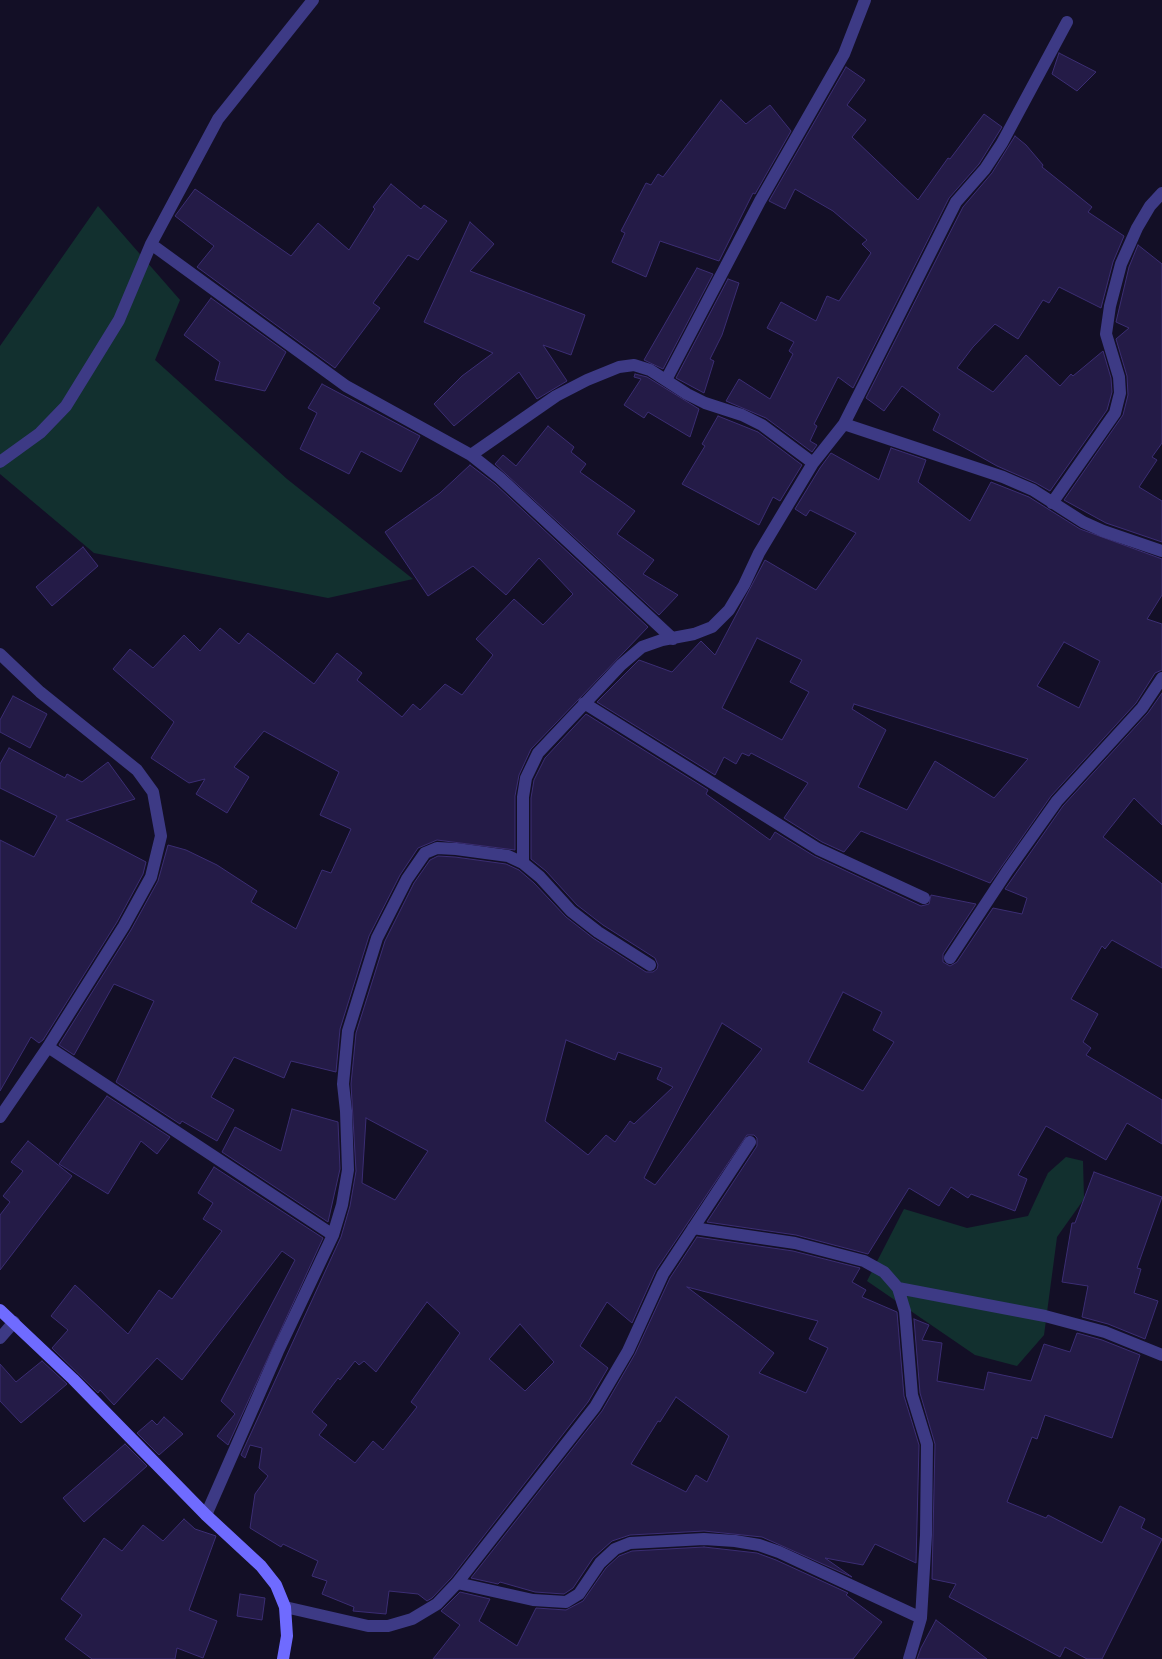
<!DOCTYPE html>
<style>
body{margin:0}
canvas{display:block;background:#130f26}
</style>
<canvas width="1162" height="1659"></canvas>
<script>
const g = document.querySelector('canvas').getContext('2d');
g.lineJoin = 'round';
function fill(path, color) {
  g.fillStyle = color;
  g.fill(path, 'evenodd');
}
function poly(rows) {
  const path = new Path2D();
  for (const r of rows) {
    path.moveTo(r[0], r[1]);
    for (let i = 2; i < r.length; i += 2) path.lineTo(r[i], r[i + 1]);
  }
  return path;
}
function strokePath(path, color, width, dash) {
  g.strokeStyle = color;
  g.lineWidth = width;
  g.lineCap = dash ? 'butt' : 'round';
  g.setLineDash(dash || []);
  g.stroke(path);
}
fill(poly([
 [98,206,180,300,155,360,287,479,413,579,328,598,94,553,0,474,0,346],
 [1066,1157,1083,1161,1084,1199,1057,1237,1044,1335,1017,1366,975,1355,867,1281,904,1209,967,1228,1028,1216,1048,1173]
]), '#12302f');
const building = poly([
 [1059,53,1096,72,1077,91,1052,74,1059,53],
 [846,67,865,80,847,105,866,120,852,137,918,200,948,158,950,159,984,114,1002,127,979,164,949,198,853,388,838,377,814,424,817,426,810,441,817,445,812,452,766,418,726,401,739,379,770,399,793,354,789,351,794,342,767,328,781,302,816,321,827,296,839,301,871,253,862,244,867,240,833,211,795,189,785,209,769,201,846,67],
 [721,100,746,124,770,105,791,131,755,194,753,193,719,261,660,241,646,277,612,262,625,233,621,231,646,183,651,185,658,174,663,177,721,100],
 [1015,136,1026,145,1043,165,1042,167,1092,207,1088,212,1124,236,1113,262,1101,308,1059,287,1049,303,1043,300,1018,339,995,324,973,347,957,368,993,392,1026,355,1060,386,1071,374,1073,376,1103,351,1111,378,1112,392,1107,410,1050,491,1036,483,997,466,933,430,940,414,902,386,884,411,866,398,963,207,992,173,1015,136],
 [391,184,421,209,424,205,447,221,418,260,408,255,373,303,380,308,335,368,197,267,214,246,175,216,195,189,291,256,318,223,349,250,375,209,373,207,391,184],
 [470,222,494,244,470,271,585,315,571,355,543,345,567,381,537,399,519,372,454,426,434,404,462,376,493,353,424,322,470,222],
 [1138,245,1162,264,1162,443,1152,457,1157,460,1139,487,1162,501,1162,542,1106,523,1064,500,1123,415,1128,395,1127,376,1116,339,1129,328,1116,322,1129,267,1138,245],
 [697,268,713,274,663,369,644,360,697,268],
 [728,279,739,283,722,335,710,359,714,361,704,393,676,378,728,279],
 [211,298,286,352,265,391,215,380,220,362,184,335,211,298],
 [635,374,647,377,699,409,690,437,648,412,644,418,624,405,641,379,634,377,635,374],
 [322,384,420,436,401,472,361,451,349,474,300,449,317,413,308,408,322,384],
 [718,416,758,432,802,465,780,501,773,497,759,525,682,484,705,446,702,444,718,416],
 [548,426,574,447,571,452,586,464,580,472,635,511,617,534,654,560,643,574,678,595,659,615,495,464,503,455,516,466,548,426],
 [891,448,926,460,918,482,970,521,991,482,1029,497,1080,529,1162,559,1162,595,1147,619,1162,624,1162,670,1155,673,1136,703,1051,796,990,883,861,831,844,852,822,842,784,818,808,783,751,753,749,756,742,753,736,764,724,757,715,775,597,702,639,660,672,672,701,641,715,655,765,560,816,590,856,533,810,510,806,516,795,509,820,468,831,453,879,480,891,448],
 [757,638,802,660,790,682,809,692,782,740,722,708,757,638],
 [1064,642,1100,661,1079,708,1037,686,1064,642],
 [854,704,1028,759,994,798,935,761,907,810,858,787,886,730,852,709,854,704],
 [470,465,495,484,648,627,531,749,519,775,515,796,515,850,437,840,418,848,400,875,369,936,340,1029,336,1072,291,1061,284,1078,234,1057,211,1097,234,1110,217,1141,182,1121,180,1124,116,1082,154,1001,114,984,74,1055,59,1045,131,930,158,881,168,845,186,850,217,865,257,891,251,902,296,929,322,870,331,873,351,829,320,815,339,772,264,731,234,767,249,777,227,813,196,794,205,779,189,783,151,758,174,722,113,669,130,649,153,668,184,635,200,651,220,628,239,644,248,633,314,684,337,653,362,673,357,680,402,717,413,704,420,710,445,684,462,695,493,655,476,639,514,599,543,625,573,594,539,558,506,595,473,566,428,596,385,532,440,493,470,465],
 [83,547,98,566,52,606,36,587,83,547],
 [1162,693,1162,825,1134,798,1103,837,1162,884,1162,968,1112,940,1105,949,1102,946,1071,999,1098,1014,1083,1042,1091,1048,1086,1055,1162,1100,1162,1144,1127,1123,1106,1160,1046,1126,1018,1175,1027,1179,1015,1211,971,1194,968,1198,951,1187,939,1206,909,1188,868,1254,796,1235,707,1222,757,1146,757,1138,754,1135,747,1135,656,1270,632,1323,607,1302,580,1346,608,1368,588,1402,451,1578,432,1598,427,1601,418,1594,389,1591,386,1614,353,1611,354,1607,322,1594,327,1581,312,1576,318,1561,283,1544,281,1547,250,1528,255,1494,268,1476,259,1468,262,1448,250,1445,245,1458,241,1455,341,1237,350,1206,356,1171,351,1084,356,1033,385,941,414,883,430,860,438,856,455,857,506,864,519,870,534,883,566,917,593,938,646,972,653,972,657,969,658,965,655,958,603,925,577,905,546,871,531,859,531,798,534,780,545,758,586,714,708,790,706,794,770,840,775,832,814,856,921,906,929,904,931,895,976,904,943,954,943,962,950,966,957,962,993,908,1022,914,1027,898,1005,889,1063,806,1148,713,1162,693],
 [843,992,882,1012,873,1030,894,1042,863,1091,808,1062,843,992],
 [722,1023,762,1049,655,1185,644,1178,722,1023],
 [566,1040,615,1060,618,1052,662,1068,657,1079,673,1087,634,1124,630,1121,615,1142,606,1135,588,1155,545,1121,566,1040],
 [366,1118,428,1151,395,1200,362,1183,366,1118],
 [427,1302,460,1333,411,1402,417,1407,383,1450,373,1441,355,1463,319,1435,327,1425,312,1412,338,1378,340,1380,355,1361,359,1365,364,1361,376,1372,427,1302],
 [520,1324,554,1362,525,1391,489,1359,520,1324],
 [13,696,47,714,30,748,0,732,0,720,13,696],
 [9,748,65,778,67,774,82,782,108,762,135,799,66,820,146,862,143,874,117,922,43,1040,39,1043,31,1037,0,1091,0,840,34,857,57,816,0,788,0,764,9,748],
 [107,1096,170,1137,157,1154,141,1141,108,1194,59,1164,107,1096],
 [292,1109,338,1122,340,1169,328,1222,222,1152,235,1127,281,1151,292,1109],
 [28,1141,72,1176,0,1270,0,1215,10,1202,3,1196,23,1171,11,1162,28,1141],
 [214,1167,323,1238,228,1445,217,1436,235,1414,221,1401,295,1260,282,1251,182,1380,157,1358,114,1405,100,1390,98,1393,52,1348,68,1330,51,1316,75,1285,128,1334,159,1290,172,1299,222,1231,203,1219,213,1203,198,1193,214,1167],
 [1094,1172,1162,1197,1137,1268,1141,1269,1134,1293,1158,1301,1145,1339,1108,1324,1082,1317,1088,1286,1062,1282,1072,1223,1075,1223,1094,1172],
 [697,1237,793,1251,860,1268,852,1282,866,1290,862,1297,897,1312,904,1396,919,1445,916,1563,875,1544,863,1565,825,1558,852,1577,762,1537,704,1531,630,1535,612,1541,593,1558,573,1588,564,1594,535,1592,500,1582,498,1584,471,1578,602,1411,635,1354,670,1278,697,1237],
 [687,1287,818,1321,809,1339,828,1348,806,1393,759,1373,774,1353,687,1287],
 [676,1397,729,1436,707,1482,696,1475,686,1492,631,1464,658,1421,660,1422,676,1397],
 [914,1319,929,1325,922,1340,942,1343,937,1381,984,1390,988,1372,1031,1381,1044,1344,1070,1352,1077,1333,1102,1340,1140,1355,1112,1438,1045,1415,1037,1439,1032,1437,1007,1502,1046,1518,1048,1515,1102,1543,1120,1506,1145,1519,1141,1528,1162,1539,1102,1659,1087,1659,1065,1647,1060,1657,949,1597,956,1584,932,1579,935,1444,920,1393,914,1319],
 [42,1361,67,1384,21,1423,0,1401,0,1364,16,1382,42,1361],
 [164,1417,183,1434,159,1455,137,1433,152,1420,157,1425,164,1417],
 [125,1444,147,1466,84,1522,63,1498,125,1444],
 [184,1519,195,1529,216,1536,189,1610,217,1621,203,1658,177,1648,175,1659,92,1659,65,1639,82,1615,61,1599,104,1538,122,1551,143,1525,163,1541,184,1519],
 [704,1547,757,1553,776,1560,848,1593,846,1595,882,1622,853,1659,433,1659,460,1625,441,1611,460,1592,490,1599,479,1621,517,1646,536,1608,566,1610,583,1601,606,1568,619,1556,632,1551,704,1547],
 [240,1594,265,1598,262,1620,237,1616,240,1594],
 [936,1620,987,1659,917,1659,921,1648,936,1620]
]);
fill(building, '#241b47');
strokePath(building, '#3b2d73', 1);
strokePath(poly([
 [151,244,346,386,471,455,500,478,673,639],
 [666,380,760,201,844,54,865,0],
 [844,424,1003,477,1033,490,1083,522,1103,531,1162,551],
 [471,455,556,396,587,380,619,367,634,365,650,370,687,394,705,403,742,415,762,425,813,463],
 [0,462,40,433,66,406,119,320,151,244,218,119,313,0],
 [1052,503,1115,413,1120,393,1119,377,1106,334,1110,306,1121,264,1137,228,1150,206,1162,193],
 [0,654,40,692,137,770,153,792,161,836,151,877,124,926,48,1047,0,1117],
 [584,703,818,849,924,898],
 [523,863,523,797,526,778,538,753,621,665,642,647,662,640,694,634,712,627,729,610,744,585,759,553,813,463,844,424,956,202,985,169,1002,143,1067,22],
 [950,958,1008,870,1057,801,1142,708,1162,678],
 [48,1047,333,1235],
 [693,1228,795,1243,864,1261,884,1272,898,1288,905,1311,912,1395,927,1444,926,1535,921,1618,909,1659],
 [898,1288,1045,1316,1105,1332,1162,1355],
 [0,1338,14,1322],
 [206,1515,278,1351,333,1235,342,1205,348,1170,346,1111,343,1084,348,1031,377,938,407,879,425,853,437,848,456,849,508,856,523,863,540,877,571,911,598,932,650,965],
 [457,1583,533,1600,566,1602,579,1594,600,1563,615,1549,630,1543,704,1539,735,1541,759,1545,779,1552,921,1618],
 [285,1607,368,1626,388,1626,412,1619,437,1604,457,1583,595,1407,628,1351,663,1274,750,1142]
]), '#3d3a85', 12);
strokePath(poly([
 [0,1310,73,1379,206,1515,261,1566,276,1585,285,1607,287,1636,283,1659]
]), '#6f6bff', 12);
</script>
